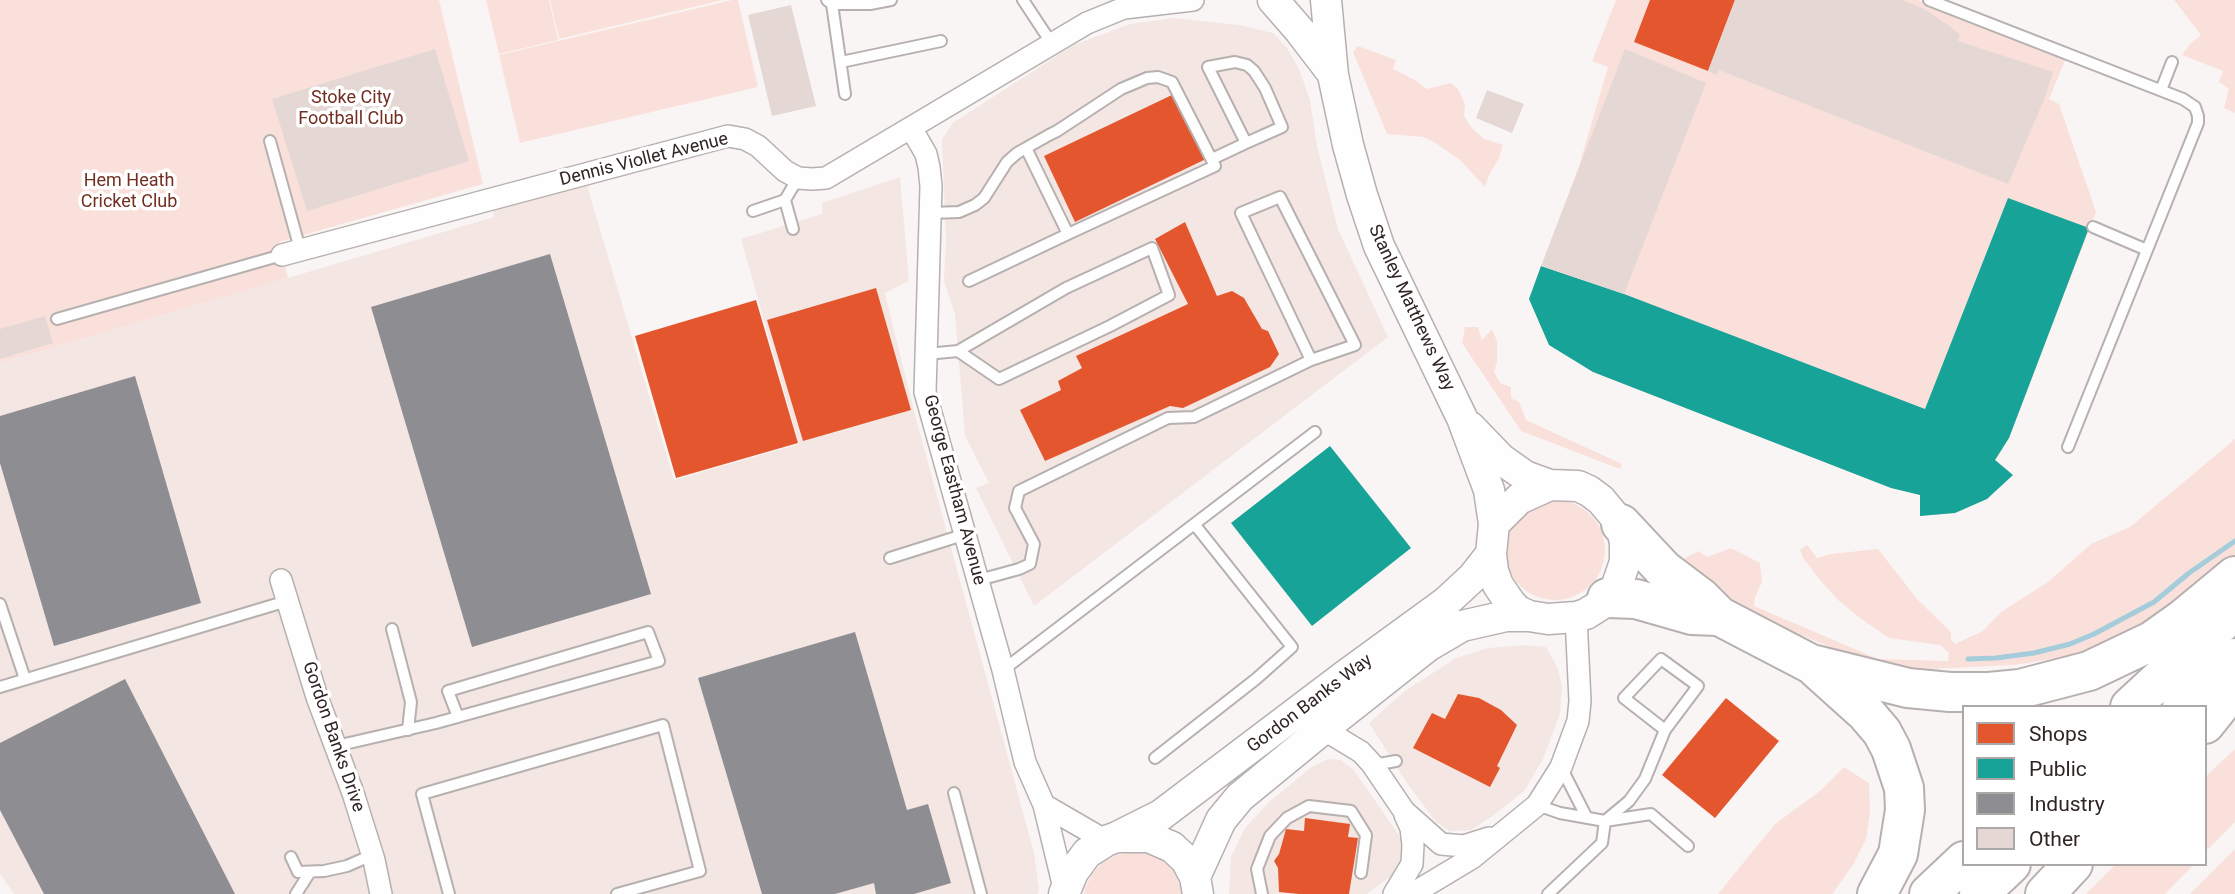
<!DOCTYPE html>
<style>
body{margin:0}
#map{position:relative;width:2235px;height:894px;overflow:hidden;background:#faf5f5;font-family:Roboto,sans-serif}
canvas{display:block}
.legend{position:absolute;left:1962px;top:705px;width:245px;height:161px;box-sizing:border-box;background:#fff;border:2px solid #aca8a7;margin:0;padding:9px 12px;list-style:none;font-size:21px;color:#2f2624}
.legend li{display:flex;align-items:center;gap:14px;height:35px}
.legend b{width:35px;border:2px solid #aca8a7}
</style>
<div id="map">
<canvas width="2235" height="894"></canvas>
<ul class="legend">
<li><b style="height:19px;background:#e4572e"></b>Shops</li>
<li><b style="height:19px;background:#17a398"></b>Public</li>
<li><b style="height:19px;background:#8d8d92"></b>Industry</li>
<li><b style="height:19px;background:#e4d7d4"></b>Other</li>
</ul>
</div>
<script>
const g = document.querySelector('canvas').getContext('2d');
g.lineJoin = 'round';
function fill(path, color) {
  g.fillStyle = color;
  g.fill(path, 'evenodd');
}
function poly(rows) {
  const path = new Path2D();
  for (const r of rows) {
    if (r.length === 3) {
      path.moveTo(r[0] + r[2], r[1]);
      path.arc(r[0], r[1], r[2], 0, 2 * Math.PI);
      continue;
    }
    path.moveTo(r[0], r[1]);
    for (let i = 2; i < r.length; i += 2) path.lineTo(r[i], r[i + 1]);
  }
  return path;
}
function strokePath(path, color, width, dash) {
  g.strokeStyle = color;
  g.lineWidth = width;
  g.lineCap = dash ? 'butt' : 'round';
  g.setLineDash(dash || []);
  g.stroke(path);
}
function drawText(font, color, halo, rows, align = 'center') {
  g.font = font + ' Roboto,sans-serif';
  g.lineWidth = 7;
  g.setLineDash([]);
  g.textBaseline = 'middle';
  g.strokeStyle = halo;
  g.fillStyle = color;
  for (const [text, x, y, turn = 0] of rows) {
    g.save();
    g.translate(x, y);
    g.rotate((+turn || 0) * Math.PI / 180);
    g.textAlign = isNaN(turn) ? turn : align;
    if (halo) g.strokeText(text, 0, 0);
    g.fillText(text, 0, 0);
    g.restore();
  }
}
fill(poly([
 [1174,18,1239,25,1273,33,1287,48,1299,69,1310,100,1317,146,1338,229,1388,337,1034,606,976,488,989,483,965,436,955,314,944,281,946,240,942,139,954,122,1074,45,1130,24],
 [900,177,909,281,885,293,914,411,1034,853,1039,888,1038,894,14,894,0,874,0,363,494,217,491,204,586,182,674,480,799,444,741,239,822,214,822,203],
 [1524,645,1546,647,1558,669,1562,687,1560,714,1543,759,1524,791,1494,815,1471,830,1450,831,1436,822,1407,783,1369,723,1405,691,1456,658,1488,648],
 [1329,759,1341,760,1353,769,1399,835,1402,846,1401,856,1399,866,1392,875,1367,894,1229,894,1231,857,1245,828,1268,803,1313,766]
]), '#f3e6e3');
fill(poly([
 [0,0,439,0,483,184,279,242,288,278,0,363],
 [486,0,549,0,558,40,499,54],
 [550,0,723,0,559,39],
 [732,0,738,0,758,87,520,143,499,55],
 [1616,0,1918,0,2066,58,2049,99,2059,104,2096,212,2009,438,1996,460,2013,475,1987,499,1955,513,1920,516,1920,495,1891,488,1593,372,1549,345,1529,299,1579,166,1608,67,1592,61],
 [2174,0,2235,0,2235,113,2224,108,2229,89,2219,82,2223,71,2182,55,2189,45,2201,35],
 [1358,46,1396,60,1393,69,1415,80,1427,89,1451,83,1458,89,1465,104,1464,116,1472,128,1484,139,1503,145,1499,158,1489,175,1485,187,1460,160,1434,142,1423,137,1387,134,1353,52],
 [1465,327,1478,327,1482,340,1492,329,1497,341,1497,361,1494,372,1500,383,1511,387,1511,398,1519,402,1526,420,1622,464,1620,469,1521,431,1462,343],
 [2235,439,2235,561,2168,612,2090,653,2014,665,1930,669,1903,667,1843,652,1778,626,1750,612,1739,603,1721,594,1679,564,1687,557,1699,551,1707,557,1731,548,1760,563,1762,582,1755,597,1754,606,1878,659,1948,661,1949,653,1940,645,1889,638,1860,618,1838,600,1820,580,1803,558,1800,550,1807,545,1817,558,1831,554,1878,549,1918,600,1951,632,1951,639,1955,644,1983,631,2001,612,2048,582,2091,544,2130,527],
 [1555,550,50],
 [2235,749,2235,822,2205,852,2205,777],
 [1844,767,1869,783,1870,813,1866,839,1853,865,1832,894,1718,894,1775,824,1820,791],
 [2235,849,2235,894,2190,894],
 [1132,852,1148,854,1163,861,1174,872,1183,894,1084,894,1085,888,1092,874,1103,862,1117,855],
 [2116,864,2194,864,2165,894,2086,894]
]), '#fae0db');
fill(poly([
 [1650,0,1735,0,1708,71,1634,42],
 [1174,94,1206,159,1075,222,1044,156],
 [1185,222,1217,296,1232,291,1244,298,1262,329,1268,331,1279,354,1270,367,1183,408,1170,406,1045,461,1020,410,1061,390,1058,381,1082,368,1076,356,1188,304,1155,239],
 [876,288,911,410,803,441,767,320],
 [756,300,798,443,676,478,635,336],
 [1458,694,1479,698,1501,710,1517,725,1497,766,1500,768,1490,787,1413,748,1432,713,1445,719],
 [1726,698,1779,741,1715,818,1662,775],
 [1305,818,1350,824,1348,837,1358,838,1349,894,1299,894,1279,892,1278,868,1274,861,1279,854,1286,829,1304,831]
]), '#e4572e');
fill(poly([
 [2008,198,2089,228,2009,438,1995,460,2013,475,1987,499,1955,513,1920,516,1920,495,1891,488,1593,372,1549,345,1529,299,1541,266,1624,294,1925,409],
 [1330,446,1411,548,1312,626,1231,523]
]), '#17a398');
fill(poly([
 [550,254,651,594,472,647,371,307],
 [135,376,201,603,54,646,0,463,0,416],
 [855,632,907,810,928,804,951,883,914,894,876,894,874,883,835,894,762,894,698,678],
 [125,679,235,894,44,894,0,810,0,743]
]), '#8d8d92');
strokePath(poly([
 [1968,659,1996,658,2034,653,2070,644,2094,634,2154,602,2189,573,2235,541]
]), '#a4ccdb', 5);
fill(poly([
 [1735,0,1902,0,1922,8,1948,25,1960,35,1958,41,2053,72,2045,97,2008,184,1719,70,1717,75,1708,71],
 [791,5,816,106,772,116,748,15],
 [435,49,469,161,307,211,272,99],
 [1625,49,1706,83,1624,294,1541,266],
 [1487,90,1524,104,1512,133,1476,118],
 [45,316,53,343,0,359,0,329]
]), '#e4d7d4');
const lane = poly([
 [827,0,832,4,870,4,891,0],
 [1023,0,1052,44],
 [1929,0,2183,99,2195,107,2198,116,2198,123,2068,447],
 [832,4,845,94],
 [841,62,941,41],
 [2161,90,2172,62],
 [270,141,300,249],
 [1212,159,1246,143,1282,127,1265,88,1254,71,1247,65,1235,62,1208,67,1246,143],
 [753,211,785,200],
 [931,213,959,212,975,205,984,198,1007,162,1016,154,1019,152,1026,148,1049,135,1057,131,1121,89,1147,78,1158,77,1172,82,1215,166,1068,234,1026,148],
 [2093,227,2147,250],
 [793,229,785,200,798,178],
 [969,281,1068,234],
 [57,319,282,255],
 [927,354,958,351,1066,288,1152,248,1169,295,1110,326,999,379,958,351],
 [890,558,966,534],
 [979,580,1019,569,1030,564,1034,544,1015,508,1019,491,1168,418,1194,417,1311,360,1355,345,1280,197,1241,213,1311,360],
 [0,604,25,679],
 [392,629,411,702,408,730],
 [1003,670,1315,432],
 [0,687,287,601],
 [336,746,436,723,659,661,648,632,448,691,458,717],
 [1155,758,1256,679,1292,647,1195,525],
 [1373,765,1396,761],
 [1561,767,1587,818],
 [954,793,981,894],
 [1537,805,1560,813,1605,821,1651,814,1688,846],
 [291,857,298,872,324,871,347,866,372,855],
 [296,894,310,872],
 [449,894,422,794,663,725,700,871,617,894],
 [1262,894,1257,869,1270,836,1287,818,1309,806,1351,811,1366,835,1361,873],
 [1548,894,1602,843,1605,821,1629,801,1645,779,1665,730,1698,686,1661,659,1624,698,1665,730]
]);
const street = poly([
 [1124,8,1193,0],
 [911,128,926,154,929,167,931,186,925,392,1003,670,1025,762,1044,805,1065,892],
 [282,255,728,136,745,139,758,146,785,171,798,178,812,179,826,178,1087,23,1124,8,1134,0],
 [281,580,317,697,353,793,374,860,381,894],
 [1323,729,1361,752,1372,764,1404,811,1441,844,1464,846,1489,838],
 [1044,805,1106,841],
 [1394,894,1412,864,1413,845,1411,828,1405,815],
 [1412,894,1472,858,1537,805,1561,767,1578,721,1580,701,1576,617]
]);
const secondary = poly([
 [1273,0,1300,31,1333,74],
 [1326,0,1333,75,1348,145,1362,195,1379,246,1462,418,1489,490,1494,524],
 [1470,427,1501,459,1525,476,1550,485],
 [1550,485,1578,486,1589,491,1601,500,1621,524,1625,543,1625,562,1616,588,1602,604,1586,614,1576,617,1548,619,1529,616,1518,611,1511,604,1498,585,1493,571,1491,554,1494,524,1519,499,1550,485],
 [1117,837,1161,815,1346,675,1446,602,1473,577,1491,554],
 [1195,877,1221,820,1240,797,1323,729,1428,646,1462,626,1506,616,1529,616],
 [1064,894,1073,872,1087,853,1106,841,1117,837,1149,837,1172,847,1186,860,1195,877,1198,894]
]);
const highway = poly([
 [1621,524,1664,570,1701,598,1719,616,1811,664,1908,688,1950,692,1989,692,2020,689,2089,671,2152,641,2183,619,2235,576],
 [1607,598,1636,599,1692,615,1717,616],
 [1816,668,1865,712,1882,732,1891,749,1904,788,1905,810,1898,854,1877,894],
 [2130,707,2235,610],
 [2182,707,2235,658],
 [2205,724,2235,686],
 [1929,894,1964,861],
 [1979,894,2011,864],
 [2045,894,2073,864]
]);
strokePath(lane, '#b6b0af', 14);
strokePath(street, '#b6b0af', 24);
strokePath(secondary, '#b6b0af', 33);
strokePath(highway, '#b6b0af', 42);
strokePath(lane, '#fefefe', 10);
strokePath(street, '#fefefe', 21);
strokePath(secondary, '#fefefe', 30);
strokePath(highway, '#fefefe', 38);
drawText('18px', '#722e21', '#fff', [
 ["Stoke City",351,98],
 ["Football Club",351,119],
 ["Hem Heath",129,181],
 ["Cricket Club",129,202]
]);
drawText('18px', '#2f2624', '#fff', [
 ["Dennis Viollet Avenue",644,160,-14],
 ["Stanley Matthews Way",1411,308,65],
 ["George Eastham Avenue",954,490,75],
 ["Gordon Banks Way",1310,704,-37],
 ["Gordon Banks Drive",333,737,71]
]);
</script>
